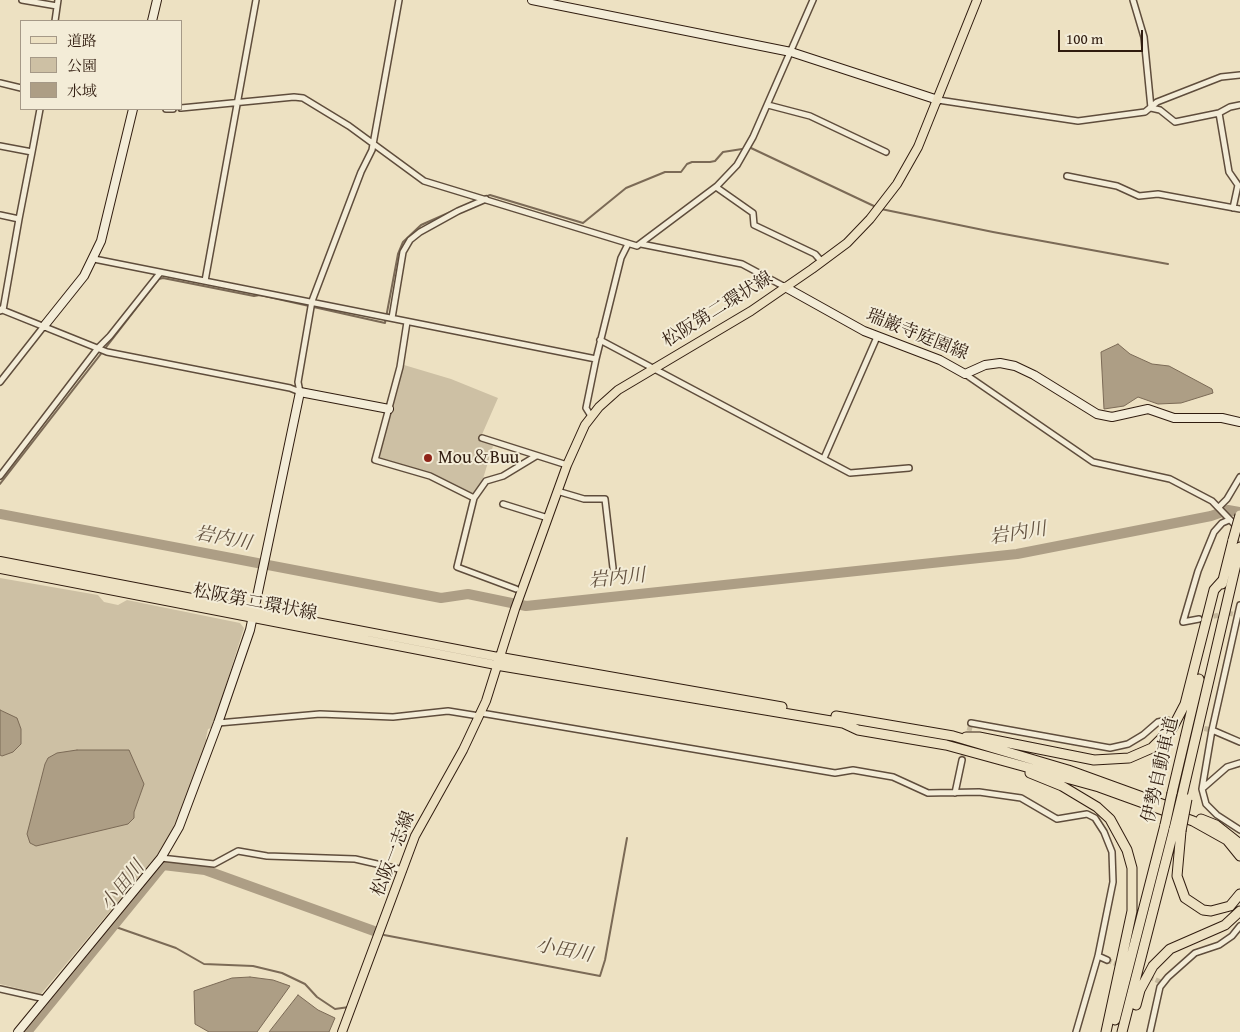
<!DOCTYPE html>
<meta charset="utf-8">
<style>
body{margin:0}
#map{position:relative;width:1240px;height:1032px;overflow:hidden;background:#ede1c2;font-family:"Gentium Book Plus","Noto Serif JP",serif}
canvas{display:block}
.legend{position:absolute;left:20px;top:20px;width:162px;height:90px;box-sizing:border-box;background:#f3ecd7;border:1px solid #a59987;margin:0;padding:6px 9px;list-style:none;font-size:15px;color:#301c0f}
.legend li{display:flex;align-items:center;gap:10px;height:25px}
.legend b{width:25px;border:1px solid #a59987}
.scale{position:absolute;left:1058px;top:30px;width:85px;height:22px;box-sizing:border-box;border:2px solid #301c0f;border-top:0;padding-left:6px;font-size:15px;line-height:18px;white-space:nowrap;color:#301c0f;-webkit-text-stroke:4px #f3ecd7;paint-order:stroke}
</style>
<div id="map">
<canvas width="1240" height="1032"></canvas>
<ul class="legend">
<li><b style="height:6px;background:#ede1c2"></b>道路</li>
<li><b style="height:14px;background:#cdc0a4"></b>公園</li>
<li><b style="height:14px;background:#ad9e85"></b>水域</li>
</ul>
<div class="scale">100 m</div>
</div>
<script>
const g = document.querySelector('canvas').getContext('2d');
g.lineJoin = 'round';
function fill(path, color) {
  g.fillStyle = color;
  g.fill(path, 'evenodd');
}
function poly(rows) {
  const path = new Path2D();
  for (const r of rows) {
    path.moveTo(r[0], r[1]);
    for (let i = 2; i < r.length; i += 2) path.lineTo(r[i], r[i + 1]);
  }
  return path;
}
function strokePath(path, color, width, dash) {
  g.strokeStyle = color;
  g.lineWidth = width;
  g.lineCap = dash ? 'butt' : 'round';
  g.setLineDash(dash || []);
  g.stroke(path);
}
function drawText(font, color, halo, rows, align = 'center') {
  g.font = font + ' "Gentium Book Plus","Noto Serif JP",serif';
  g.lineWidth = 4;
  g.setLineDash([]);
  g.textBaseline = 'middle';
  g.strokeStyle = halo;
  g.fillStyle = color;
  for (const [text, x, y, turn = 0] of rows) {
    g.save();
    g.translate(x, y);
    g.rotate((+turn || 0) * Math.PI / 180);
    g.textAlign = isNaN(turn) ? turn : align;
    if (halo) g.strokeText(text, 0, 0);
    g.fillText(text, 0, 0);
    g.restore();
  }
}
fill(poly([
 [404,365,451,379,498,398,480,439,493,446,482,482,476,494,471,494,379,458],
 [0,578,98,595,104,602,118,605,127,600,240,623,244,628,219,707,211,728,208,729,206,738,207,741,173,830,162,849,41,994,0,984]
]), '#cdc0a4');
const water = poly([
 [1118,344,1130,354,1152,364,1169,366,1212,389,1213,393,1181,403,1158,404,1138,397,1124,406,1104,409,1101,352,1118,344],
 [0,710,17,718,21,729,21,744,13,752,2,756,0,755,0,710],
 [77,750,129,750,144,784,134,812,134,818,128,824,36,846,30,843,27,834,45,764,48,758,57,753,77,750],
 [250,977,273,980,290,986,257,1032,209,1032,195,1024,194,991,232,978,250,977],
 [298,995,318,1010,335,1018,329,1032,269,1032,298,995]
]);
fill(water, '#ad9e85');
strokePath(water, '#7b6a56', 1);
strokePath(poly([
 [751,148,876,207],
 [485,197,490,195,583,223,626,188,665,172,681,172,687,164,692,162,710,162,715,161,723,152,742,149],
 [460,208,478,200],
 [881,209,993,232,1168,264],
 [0,484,159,279,163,278,254,296,260,295,385,323,398,254,403,242,421,225,455,210],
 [113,926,176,948,204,964,253,966,282,973,305,984,317,997,335,1009,349,1007],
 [384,935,600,976,605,960,627,838]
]), '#7b6a56', 2);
strokePath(poly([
 [0,514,441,598,468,594,526,606,1017,554,1211,516,1228,510,1240,512],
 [27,1032,163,865,205,870,374,931]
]), '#ad9e85', 10);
strokePath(poly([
 [1206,618,1228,613,1237,615],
 [1197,727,1212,730],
 [962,760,971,723],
 [1107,960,1161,982]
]), '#c7ba9e', 5, [5, 2.5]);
const street = poly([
 [22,0,57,6],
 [1133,0,1144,37,1151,108],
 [55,21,58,0],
 [0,83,21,88],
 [938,100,1078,121,1145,112,1157,102,1221,77,1240,75],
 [768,105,810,116,886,152],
 [181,108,294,97,303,98,349,126,424,181,637,246,717,186,737,165,753,137,813,0],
 [1151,108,1160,110,1175,122,1219,113,1230,107,1240,105],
 [166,109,173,109],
 [1219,113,1229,172,1238,185,1233,208],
 [0,146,32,152,19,219],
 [32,152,40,109],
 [1067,176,1117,186,1139,196,1158,194,1240,209],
 [716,187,753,213,754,225,815,254,822,262],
 [0,215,19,219,3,310,0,311],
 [641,244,742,264,785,287],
 [94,259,596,359],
 [205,281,256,0],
 [0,309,107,352,290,388,300,392],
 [392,318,403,252,410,240,420,232,458,211,486,199],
 [407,322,400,367,375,460,430,476,474,498,457,567,516,589],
 [600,340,850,473,909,468],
 [965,374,1093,462,1170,479,1212,501,1237,527],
 [0,382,44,326],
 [300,392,298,382,312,301,361,172,372,150,399,0],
 [591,416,586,408,596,359,621,258,628,244],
 [482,438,567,465],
 [824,458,877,337],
 [0,476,98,348,110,336,160,273],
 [557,491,584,499,605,499,613,568],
 [474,498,486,481,503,476,536,456],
 [503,504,548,518],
 [1219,507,1227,499,1240,477],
 [1240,605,1212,730,1202,789,1206,804,1217,815,1240,830],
 [1199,619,1183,622,1198,571,1214,532,1222,523,1229,520],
 [481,713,835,773,853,770,893,777,928,793,979,792,1021,798,1057,819,1087,814,1095,818,1104,832,1112,852,1113,882,1098,956,1076,1032],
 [218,723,320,714,393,717,448,711,479,716],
 [971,723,1110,748,1128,744,1143,735,1158,722,1167,720],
 [1212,730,1240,742],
 [1203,788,1227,767,1240,763],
 [955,793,962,760],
 [161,858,214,864,238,851,267,856,355,859,403,870],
 [1098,956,1107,960],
 [0,989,45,999],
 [1150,1032,1160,987,1168,977,1195,953,1219,945,1232,936,1240,926]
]);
const secondary = poly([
 [532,0,791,52,938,100],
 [152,21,157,0],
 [785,287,864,331,940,360,965,374,985,365,1000,363,1015,366,1034,375,1097,414,1112,417,1148,409,1174,418,1222,418,1240,422],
 [44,326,84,276,101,241,133,109],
 [18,1032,161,858,179,827,218,723,250,630,300,392,389,409]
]);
const primary = poly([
 [0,561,498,657],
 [0,569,496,665],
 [342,1032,415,836,463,750,486,701,515,609,567,465,585,425,599,407,618,390,751,311,812,269,847,243,870,219,897,184,918,147,977,0]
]);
const highway = poly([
 [1222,584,1233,540],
 [498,657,782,707],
 [496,665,843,723,858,730,946,745,1099,787,1193,821,1227,840,1240,856],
 [836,716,953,736,1068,770,1170,807],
 [966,737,979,737,1094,760,1129,758,1152,748,1173,727,1185,704,1214,590,1223,580],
 [1030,773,1062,786,1097,807,1110,819,1127,850,1132,868,1132,911,1106,1032],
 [1172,793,1199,679],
 [1182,796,1240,547],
 [1201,819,1216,825,1240,844],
 [1181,831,1177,876,1185,898,1203,910,1211,911,1230,906,1240,894],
 [1136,1005,1140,990,1153,966,1170,949,1225,925,1240,911],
 [1115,1020,1165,825],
 [1122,1032,1174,829]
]);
strokePath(street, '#5f4d3c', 8);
strokePath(secondary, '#301c0f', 10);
strokePath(primary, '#301c0f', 10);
strokePath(highway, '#301c0f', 11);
strokePath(street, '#f3ecd7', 5);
strokePath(secondary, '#f3ecd7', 8);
strokePath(primary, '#ede1c2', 8);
strokePath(highway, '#ede1c2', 9);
const highwayBridge = poly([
 [1233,540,1240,515],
 [1165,825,1172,793],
 [1174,829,1182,796],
 [1181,831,1187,799]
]);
strokePath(highwayBridge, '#301c0f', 11, []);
strokePath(highwayBridge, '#ede1c2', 9);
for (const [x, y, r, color] of [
 [428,458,5,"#8f2418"]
]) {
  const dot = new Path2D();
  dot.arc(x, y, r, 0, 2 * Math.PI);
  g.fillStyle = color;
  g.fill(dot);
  strokePath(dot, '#f3ecd7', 2);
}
drawText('18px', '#301c0f', '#f3ecd7', [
 ["松阪第二環状線",718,310,-32],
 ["瑞巌寺庭園線",917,335,22],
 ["松阪第二環状線",255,603,11],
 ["伊勢自動車道",1161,770,-77],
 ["松阪一志線",394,854,-69]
]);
drawText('18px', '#301c0f', '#f3ecd7', [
 ["Mou＆Buu",438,458]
], 'left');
drawText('italic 19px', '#62503e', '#f3ecd7', [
 ["岩内川",1018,534,-9],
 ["岩内川",223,539,11],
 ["岩内川",617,579,-6],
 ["小田川",123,886,-51],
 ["小田川",564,951,11]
]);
</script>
